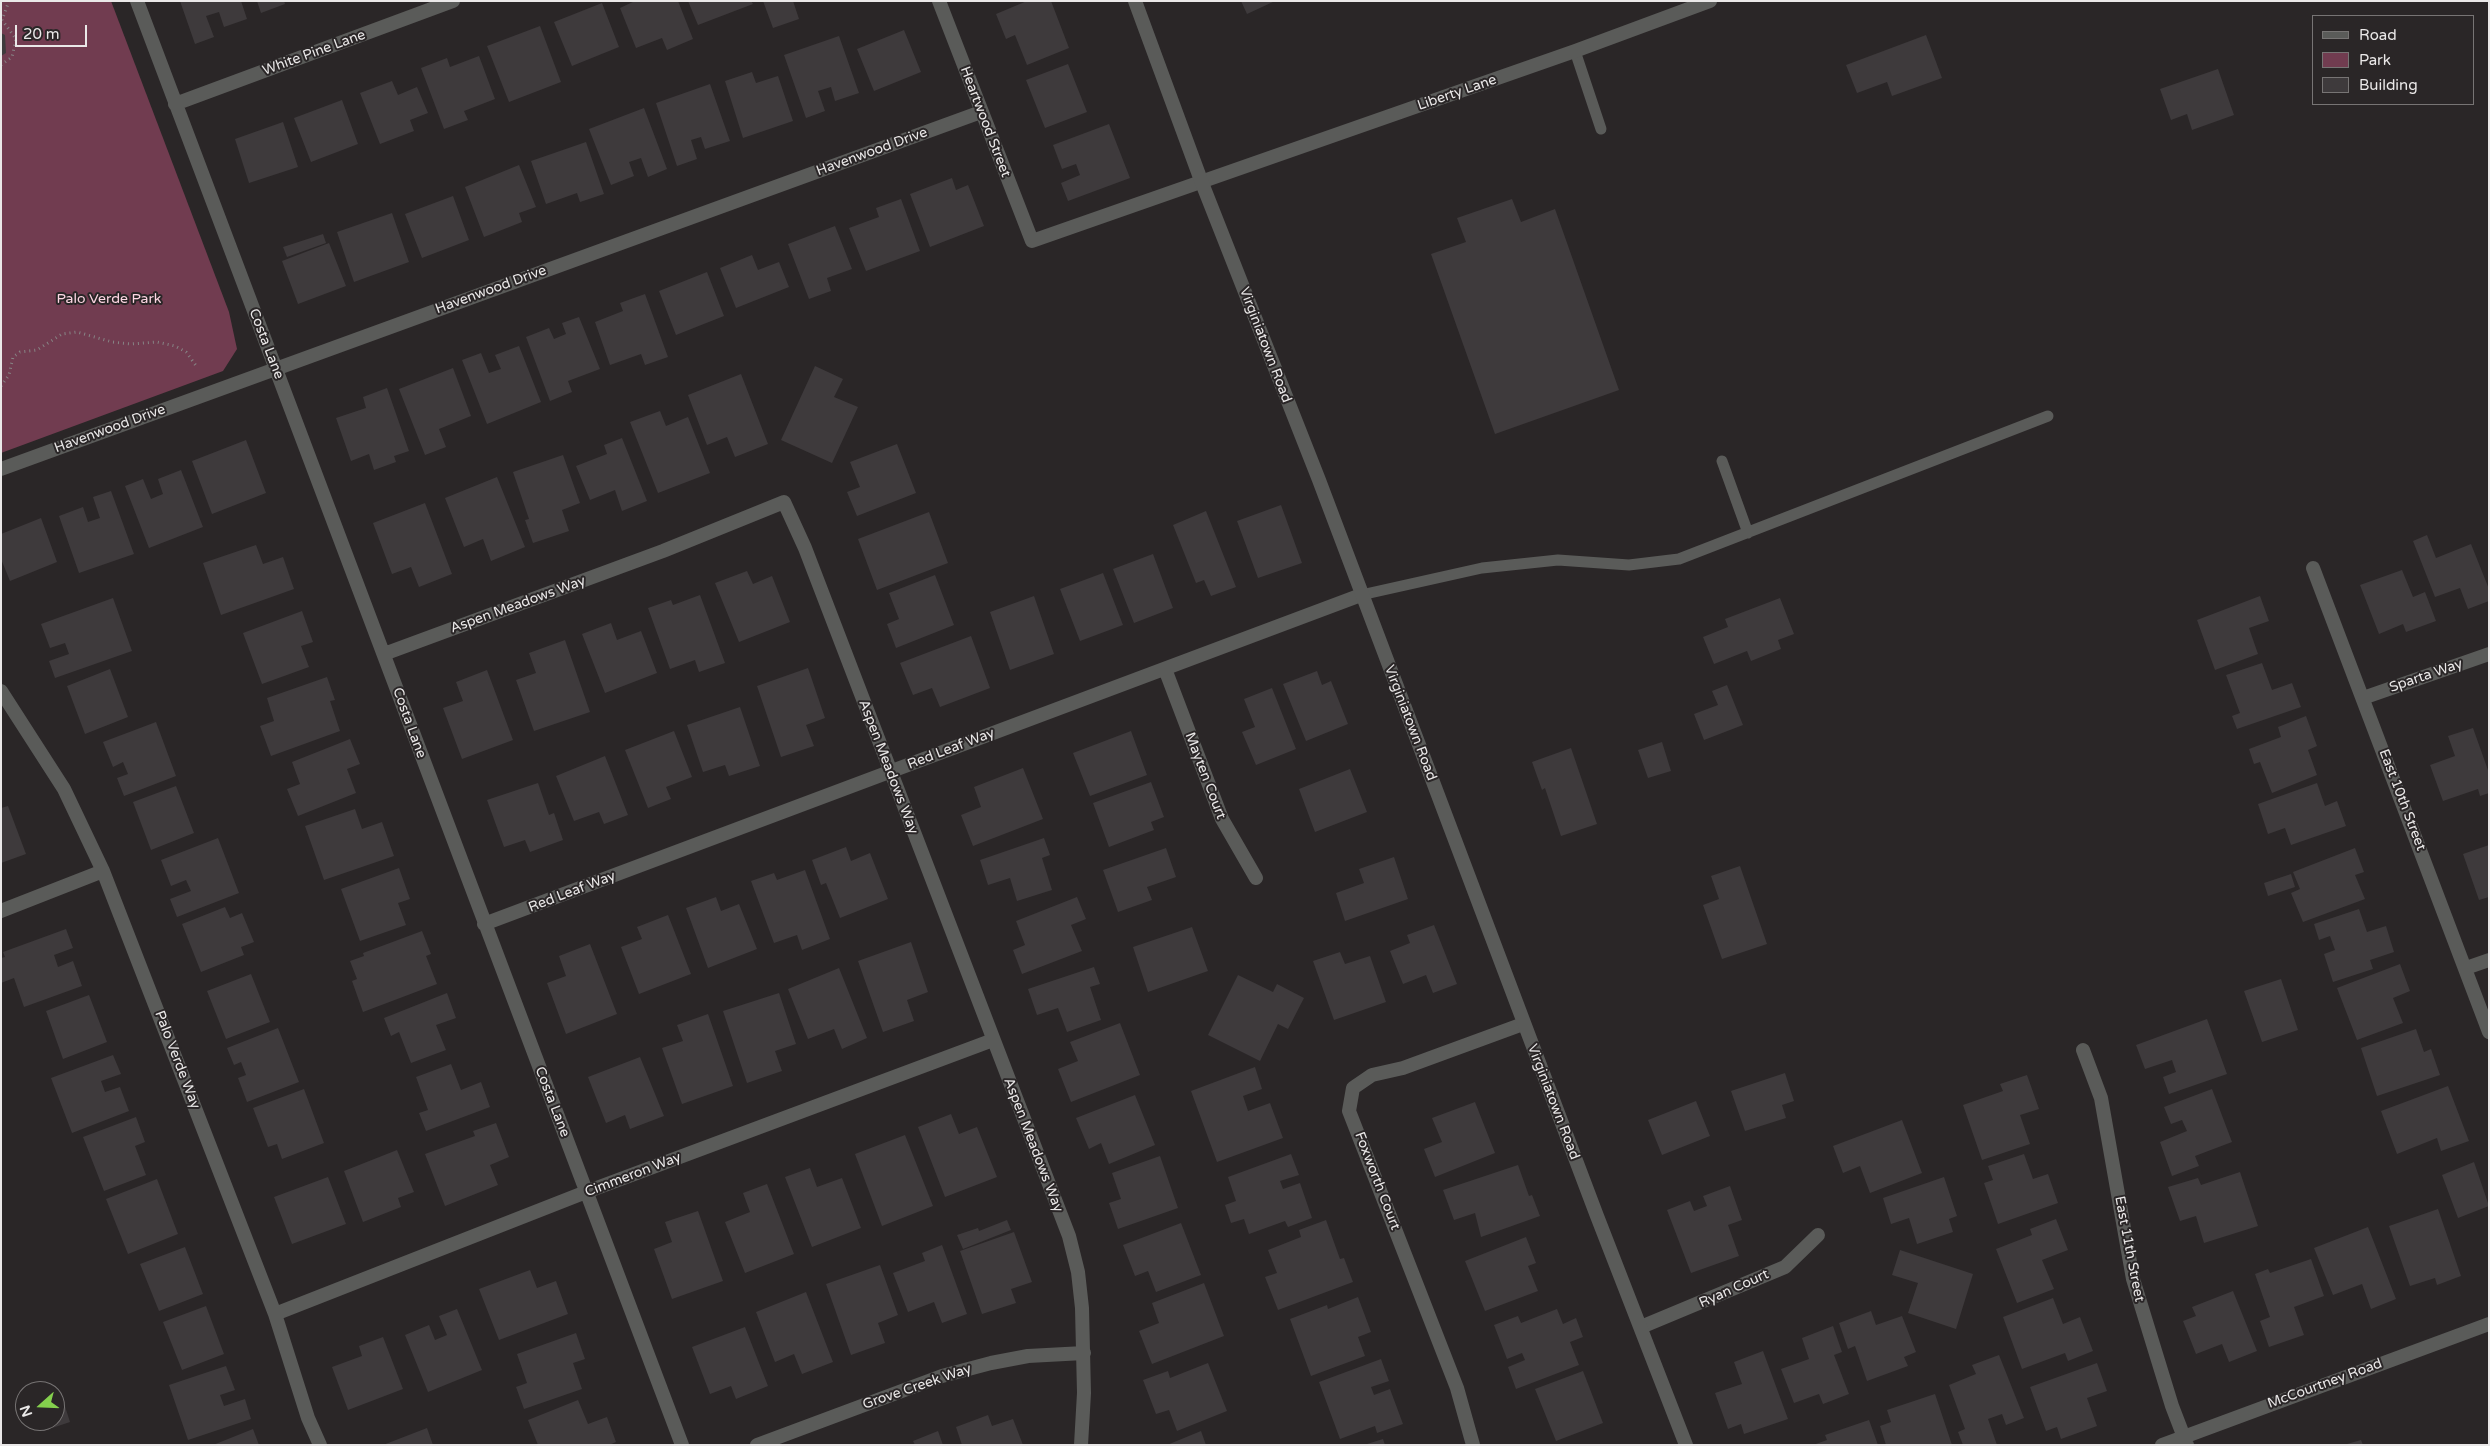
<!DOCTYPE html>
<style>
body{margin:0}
#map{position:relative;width:2490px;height:1446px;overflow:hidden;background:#2a2627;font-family:"Varela Round",sans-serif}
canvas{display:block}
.frame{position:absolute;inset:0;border:2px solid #eae8e8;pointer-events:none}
.legend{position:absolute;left:2312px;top:15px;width:162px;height:90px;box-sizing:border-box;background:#2a2627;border:1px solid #777474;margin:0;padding:6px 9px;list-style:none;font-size:15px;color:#eae8e8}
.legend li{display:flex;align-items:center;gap:10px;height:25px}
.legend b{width:25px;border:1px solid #777474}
.north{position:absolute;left:15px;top:1381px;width:50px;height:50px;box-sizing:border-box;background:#2a2627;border:1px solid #777474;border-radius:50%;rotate:250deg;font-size:14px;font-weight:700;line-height:20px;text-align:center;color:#eae8e8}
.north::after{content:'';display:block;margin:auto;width:18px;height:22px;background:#84cf4d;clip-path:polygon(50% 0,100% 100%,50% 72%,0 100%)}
.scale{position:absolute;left:15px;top:25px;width:72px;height:22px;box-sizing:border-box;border:2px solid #eae8e8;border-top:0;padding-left:6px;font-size:15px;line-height:18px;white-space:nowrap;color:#eae8e8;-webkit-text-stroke:4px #2a2627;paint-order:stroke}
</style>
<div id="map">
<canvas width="2490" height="1446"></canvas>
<div class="frame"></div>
<ul class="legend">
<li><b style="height:6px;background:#5a5b59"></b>Road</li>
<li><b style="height:14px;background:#713c50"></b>Park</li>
<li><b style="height:14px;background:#3e3a3c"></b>Building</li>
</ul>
<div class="north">N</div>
<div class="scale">20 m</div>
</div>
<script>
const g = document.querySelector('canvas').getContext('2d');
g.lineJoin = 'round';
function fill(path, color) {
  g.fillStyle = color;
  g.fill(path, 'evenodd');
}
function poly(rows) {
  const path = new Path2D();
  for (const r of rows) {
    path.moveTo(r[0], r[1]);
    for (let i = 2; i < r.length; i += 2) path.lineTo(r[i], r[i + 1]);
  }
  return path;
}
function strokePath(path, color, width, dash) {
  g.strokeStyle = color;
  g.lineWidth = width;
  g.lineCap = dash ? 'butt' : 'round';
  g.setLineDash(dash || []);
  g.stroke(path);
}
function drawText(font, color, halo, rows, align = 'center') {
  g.font = font + ' "Varela Round",sans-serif';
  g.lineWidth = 4;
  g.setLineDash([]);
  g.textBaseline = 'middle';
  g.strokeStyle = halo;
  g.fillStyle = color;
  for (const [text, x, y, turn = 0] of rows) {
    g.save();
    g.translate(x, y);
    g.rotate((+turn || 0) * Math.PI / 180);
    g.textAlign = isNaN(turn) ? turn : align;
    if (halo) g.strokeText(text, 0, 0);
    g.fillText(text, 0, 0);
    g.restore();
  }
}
fill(poly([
 [1,1,111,1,229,312,237,349,223,371,1,453]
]), '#713c50');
fill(poly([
 [180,1,241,1,247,19,224,27,219,12,206,16,214,37,195,44],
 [257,1,284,1,285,4,261,13],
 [635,1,678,1,693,39,667,50,662,38,636,48,620,8],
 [688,1,751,1,753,4,698,25],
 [763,1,793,1,799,19,773,28],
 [1027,1,1051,1,1069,48,1027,65,1015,35,1006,39,996,14],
 [1241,1,1275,1,1247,14],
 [602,3,619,47,572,66,554,22],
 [540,26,561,82,509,102,487,46],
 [904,30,921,72,874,91,857,49],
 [1,33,5,35,6,53,1,56],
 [1926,35,1942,78,1892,96,1887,82,1857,93,1846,65],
 [839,36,859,93,835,101,831,87,818,91,825,111,806,118,784,55],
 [479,56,495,99,464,111,468,120,444,129,421,68,447,58,450,67],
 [1068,64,1087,112,1045,128,1026,80],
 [2218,69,2234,115,2192,130,2187,114,2171,120,2160,89],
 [752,72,756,83,778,76,793,121,743,138,725,81],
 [392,81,398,95,417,87,428,113,410,120,414,131,380,144,360,93],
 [710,84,730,141,705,149,701,137,691,140,697,159,677,166,656,103],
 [342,100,358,144,311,162,294,118],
 [644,108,667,169,648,177,641,158,629,162,634,176,611,185,589,129],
 [283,122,298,167,249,183,235,139],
 [1109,124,1130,178,1068,201,1061,183,1080,175,1076,164,1062,169,1053,145],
 [586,142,604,194,580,202,577,193,546,204,531,161],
 [519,165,536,207,519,213,522,222,484,237,465,187],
 [952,178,956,190,968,185,984,226,930,247,910,194],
 [453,196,469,240,422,258,405,214],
 [901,199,920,251,866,271,849,228,879,217,876,208],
 [1512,199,1521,222,1555,209,1619,390,1495,434,1431,254,1466,242,1457,218],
 [392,213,409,262,354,282,337,232],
 [835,226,852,269,827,278,831,291,809,299,788,244],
 [323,234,326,243,287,257,283,247],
 [329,243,346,286,298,304,282,261],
 [752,255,758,270,779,262,789,287,736,308,720,268],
 [707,272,724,316,676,335,659,291],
 [645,294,668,357,645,365,641,354,610,365,595,322,623,311,620,303],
 [579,317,600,369,568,381,572,392,550,401,526,337,549,328,554,339,566,334,562,323],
 [519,346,541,402,487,424,462,360,481,353,489,373,501,369,495,355],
 [815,366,843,379,834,397,858,407,832,463,781,440],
 [453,368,471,416,439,429,446,447,425,455,399,389],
 [741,374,768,444,735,457,727,437,707,445,688,395],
 [387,388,409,451,394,456,396,462,374,470,369,454,351,461,336,418,366,408,363,397],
 [660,411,666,426,688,417,710,473,658,493,630,422],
 [622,438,647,501,622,511,615,490,590,500,576,466,607,454,604,445],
 [246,440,266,493,212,514,192,461],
 [897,444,916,493,857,516,847,492,860,487,850,462],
 [563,455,580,503,562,510,569,531,533,543,525,520,529,519,513,472],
 [181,470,203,527,149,548,125,486,143,479,151,499,163,494,158,479],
 [497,477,525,547,491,561,483,539,464,547,445,498],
 [111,491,134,554,79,573,59,516,83,507,88,522,100,518,93,497],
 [425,503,452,574,419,587,411,567,392,574,373,523],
 [1281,505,1302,563,1258,578,1237,521],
 [1206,511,1236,587,1211,596,1204,580,1196,583,1173,525],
 [929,512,948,563,877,590,858,539],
 [41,518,57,562,10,581,1,559,1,534],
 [2427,535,2436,558,2471,544,2489,589,2489,601,2468,609,2460,588,2435,597,2413,541],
 [256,545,263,564,283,557,294,589,221,615,203,563],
 [1153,554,1173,608,1134,623,1113,569],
 [2402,570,2413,597,2425,592,2436,621,2406,632,2403,624,2379,634,2360,585],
 [747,571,753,584,772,576,790,622,739,642,715,583],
 [1103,573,1123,625,1080,641,1060,589],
 [935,575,954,625,896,648,887,624,899,619,889,593],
 [700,595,725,663,699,672,695,660,670,669,648,608,671,600,673,605],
 [1034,596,1054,654,1010,670,990,612],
 [2260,596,2269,621,2249,628,2258,654,2215,670,2197,620],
 [113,598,132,651,55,678,49,661,69,654,65,643,50,648,41,624],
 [1780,598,1794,634,1778,640,1781,649,1751,661,1747,651,1714,664,1703,637,1728,627,1725,619],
 [302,611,313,642,301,646,309,667,262,684,243,633],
 [611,623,617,640,641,631,657,673,605,693,582,634],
 [971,636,990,688,940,707,932,688,913,695,900,663],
 [565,640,590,712,534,731,516,680,536,673,529,653],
 [2262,663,2272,690,2292,683,2301,707,2237,729,2232,716,2240,713,2226,675],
 [808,668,825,718,806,725,814,746,781,757,757,686],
 [110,669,128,717,85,734,67,686],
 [487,670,513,740,462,759,443,708,463,701,456,682],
 [1317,671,1322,685,1331,681,1348,724,1306,741,1283,684],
 [327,677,335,700,330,701,340,731,271,756,260,726,274,721,267,698],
 [1727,685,1743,725,1704,740,1694,714,1718,705,1712,691],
 [1272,688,1296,749,1256,765,1242,732,1255,727,1244,699],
 [740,707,760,766,729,776,725,765,703,772,687,725],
 [2306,716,2317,746,2308,750,2317,775,2272,793,2260,762,2254,764,2249,749,2281,737,2278,727],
 [156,722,176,776,124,796,117,778,128,774,123,762,113,767,103,742],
 [2473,728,2489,773,2489,793,2480,796,2478,789,2443,801,2430,765,2455,756,2448,736],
 [674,731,692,777,666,787,671,799,648,808,625,750],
 [1131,731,1147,775,1090,796,1073,753],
 [350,739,360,764,347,769,356,793,298,816,287,789,300,784,292,762],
 [1662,742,1671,771,1648,778,1638,750],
 [1571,748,1597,824,1561,836,1545,788,1542,790,1532,762],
 [605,756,628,815,604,824,599,812,574,821,556,776],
 [1023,768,1043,819,973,846,961,815,981,807,974,787],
 [1350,769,1367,812,1315,832,1299,789],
 [1151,782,1164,817,1151,822,1154,830,1109,847,1093,803],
 [538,783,549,815,554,813,563,840,530,852,525,840,504,847,487,800],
 [2317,783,2325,806,2337,801,2346,826,2291,845,2285,828,2268,834,2258,804],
 [176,786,194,833,151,850,133,802],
 [8,806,26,854,1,863,1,808],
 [355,809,362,829,382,822,394,856,324,880,305,826],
 [218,838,239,893,177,917,170,899,191,891,186,880,171,886,161,860],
 [1044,838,1050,855,1042,858,1052,890,1017,901,1010,878,988,885,980,860],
 [2489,845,2489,897,2479,900,2463,854],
 [846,847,851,861,870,853,888,899,840,918,826,883,821,885,812,860],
 [1166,848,1176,877,1147,887,1152,900,1118,912,1103,870],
 [2355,848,2364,872,2355,875,2365,899,2303,922,2291,893,2300,889,2293,872],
 [1394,857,1408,899,1345,921,1336,893,1364,883,1359,869],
 [1740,866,1767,944,1722,959,1703,905,1719,899,1711,876],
 [399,868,410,899,398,903,406,925,360,941,341,889],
 [805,870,830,939,802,950,797,935,774,943,751,881,774,873,777,880],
 [2291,874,2295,887,2268,896,2264,883],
 [716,897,721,911,739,904,757,949,708,968,686,908],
 [1077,897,1086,919,1071,925,1082,951,1022,974,1013,950,1025,945,1016,921],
 [225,907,230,918,242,913,254,942,241,947,244,955,201,972,182,924],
 [2359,909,2367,932,2386,926,2394,952,2370,960,2373,969,2333,982,2324,954,2335,950,2330,936,2319,940,2314,924],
 [668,915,691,974,639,994,621,947,642,939,637,927],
 [1434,925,1457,984,1433,993,1426,975,1403,984,1390,951,1410,943,1407,935],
 [1192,927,1208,971,1148,992,1133,947],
 [66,929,73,948,54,955,58,967,73,961,82,986,24,1007,14,978,1,983,1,958,5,957,3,952],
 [422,931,431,954,426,956,437,984,363,1012,352,981,357,979,350,961,364,956,363,953],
 [911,942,928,992,907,1000,914,1021,883,1032,858,961],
 [590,944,617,1014,566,1034,547,983,566,976,559,956],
 [1340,952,1345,964,1370,956,1386,1002,1334,1020,1313,961],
 [2400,964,2410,991,2393,998,2403,1023,2357,1040,2337,988],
 [1094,967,1100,984,1090,987,1101,1020,1067,1032,1058,1008,1037,1015,1028,989],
 [839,968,867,1038,842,1049,834,1029,808,1039,788,989],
 [251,974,270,1022,226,1039,207,991],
 [1238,975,1273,992,1277,984,1304,998,1288,1029,1278,1024,1260,1061,1208,1035],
 [2281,979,2298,1030,2262,1042,2244,991],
 [447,993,456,1018,436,1025,446,1050,411,1063,399,1032,391,1036,384,1018],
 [779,993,796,1044,775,1051,782,1071,747,1083,723,1011],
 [89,995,107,1042,63,1059,46,1011],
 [708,1014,733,1086,682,1104,662,1048,683,1041,677,1025],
 [2207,1019,2227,1074,2169,1094,2163,1077,2176,1072,2172,1060,2145,1069,2136,1045],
 [1120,1023,1140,1075,1071,1102,1058,1069,1078,1061,1070,1042],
 [278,1028,299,1082,247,1102,238,1078,246,1075,241,1062,234,1065,227,1048],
 [2416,1029,2424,1052,2431,1049,2440,1075,2377,1096,2361,1048],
 [113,1055,121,1074,101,1081,105,1092,120,1087,129,1111,72,1133,51,1078],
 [640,1057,664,1116,630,1129,625,1115,606,1123,588,1077],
 [451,1064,461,1090,481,1082,490,1107,426,1131,419,1113,428,1110,416,1077],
 [1255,1067,1262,1089,1243,1096,1248,1111,1270,1103,1283,1138,1217,1162,1191,1091],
 [1785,1073,1794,1101,1782,1105,1786,1118,1745,1131,1731,1091],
 [2027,1075,2039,1109,2020,1115,2030,1144,1982,1160,1963,1105,2003,1091,2000,1084],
 [2448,1086,2469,1141,2441,1151,2437,1138,2397,1154,2381,1111],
 [304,1089,324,1143,282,1159,277,1144,268,1147,253,1108],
 [2212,1089,2232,1142,2195,1156,2199,1166,2172,1176,2160,1142,2187,1131,2182,1120,2171,1124,2164,1107],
 [1135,1095,1155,1145,1109,1164,1101,1143,1089,1149,1076,1118],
 [1696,1101,1710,1136,1662,1155,1648,1120],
 [1475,1102,1495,1153,1435,1177,1424,1149,1442,1142,1432,1118],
 [951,1114,959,1134,977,1127,997,1177,945,1197,918,1127],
 [136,1117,145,1142,135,1146,146,1175,104,1191,83,1137],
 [1902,1120,1922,1173,1870,1193,1860,1166,1843,1173,1833,1146],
 [496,1123,509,1157,490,1165,498,1185,445,1206,425,1154,475,1136,473,1131],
 [905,1135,933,1206,882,1226,855,1154],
 [397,1150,414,1192,398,1198,401,1207,363,1222,344,1171],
 [1291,1154,1299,1175,1280,1181,1283,1189,1300,1183,1312,1218,1288,1227,1285,1221,1249,1234,1244,1219,1231,1223,1225,1205,1236,1201,1228,1177],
 [2024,1154,2033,1179,2048,1174,2058,1203,1998,1224,1984,1183,1993,1180,1988,1166],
 [1160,1156,1178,1208,1118,1229,1109,1203,1121,1199,1112,1173],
 [2474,1162,2489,1206,2458,1218,2442,1175],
 [1518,1165,1529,1196,1532,1195,1540,1216,1481,1237,1475,1213,1454,1220,1443,1190],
 [810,1168,817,1187,842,1178,861,1228,812,1247,785,1177],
 [2240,1172,2258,1226,2204,1243,2196,1216,2180,1221,2168,1187,2198,1178,2201,1185],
 [328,1177,346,1224,292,1244,274,1197],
 [1944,1177,1957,1216,1949,1219,1953,1232,1917,1244,1909,1218,1891,1224,1883,1198],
 [157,1179,178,1234,128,1254,106,1199],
 [767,1184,794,1254,745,1273,725,1222,750,1212,743,1193],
 [1730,1186,1742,1220,1728,1225,1739,1256,1691,1273,1667,1210,1690,1201,1694,1211,1707,1206,1703,1196],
 [2438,1209,2461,1276,2437,1285,2435,1278,2410,1286,2389,1226],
 [698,1211,723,1281,672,1299,654,1249,672,1242,665,1222],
 [2056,1219,2068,1250,2042,1260,2054,1289,2017,1303,1996,1249,2032,1235,2030,1229],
 [1007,1220,1011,1230,963,1249,957,1235,978,1228,979,1231],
 [1326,1220,1340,1259,1344,1258,1353,1282,1278,1310,1265,1277,1277,1273,1268,1250,1301,1237,1299,1230],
 [1181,1223,1201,1275,1156,1292,1148,1271,1135,1276,1123,1245],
 [2368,1227,2396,1299,2371,1309,2362,1284,2333,1295,2314,1248],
 [1014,1232,1032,1282,1011,1289,1016,1303,982,1314,960,1251],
 [1526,1237,1536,1263,1528,1266,1538,1291,1485,1311,1465,1261],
 [942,1245,967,1314,942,1323,934,1302,908,1312,893,1273,925,1261,922,1253],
 [185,1247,203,1294,159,1311,140,1264],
 [1900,1250,1973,1274,1956,1329,1908,1313,1918,1283,1892,1275],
 [2311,1259,2324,1296,2294,1307,2304,1335,2269,1347,2260,1321,2270,1317,2255,1274,2268,1269,2270,1273],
 [880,1265,898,1315,878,1323,885,1343,851,1355,826,1284],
 [530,1270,537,1288,556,1281,568,1314,499,1340,479,1289],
 [1204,1283,1224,1336,1152,1364,1139,1331,1159,1323,1152,1303],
 [2233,1291,2257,1351,2229,1362,2222,1344,2196,1354,2183,1321,2196,1316,2192,1307],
 [806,1292,833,1362,802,1374,794,1354,775,1362,756,1312],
 [1358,1297,1371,1332,1358,1337,1365,1356,1311,1376,1290,1319,1327,1305,1328,1309],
 [2053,1298,2063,1324,2080,1317,2093,1351,2068,1361,2065,1353,2022,1369,2003,1317],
 [206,1306,224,1354,182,1370,163,1322],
 [457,1309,482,1370,428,1392,405,1335,429,1325,435,1340,447,1335,439,1316],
 [1557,1309,1563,1324,1576,1318,1583,1337,1570,1342,1579,1365,1516,1389,1508,1367,1525,1360,1522,1353,1507,1359,1494,1325,1518,1316,1521,1323],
 [1871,1311,1876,1325,1902,1316,1916,1352,1904,1357,1908,1366,1867,1381,1855,1346,1848,1349,1839,1323],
 [1833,1326,1842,1352,1834,1355,1849,1394,1823,1404,1819,1394,1794,1403,1781,1369,1809,1359,1802,1338],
 [745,1327,768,1386,736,1399,731,1386,710,1394,692,1347],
 [576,1333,585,1359,573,1363,582,1389,524,1409,516,1387,527,1383,517,1354],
 [383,1337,403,1389,348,1410,332,1367,362,1356,359,1346],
 [1763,1351,1788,1419,1744,1434,1741,1424,1728,1429,1715,1393,1742,1384,1734,1362],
 [1999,1355,2024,1418,2006,1425,2002,1414,1988,1419,1997,1445,1963,1445,1958,1432,1965,1429,1949,1385,1976,1374,1972,1365],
 [1381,1359,1389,1381,1371,1387,1374,1395,1390,1389,1403,1424,1377,1433,1375,1426,1340,1439,1319,1382],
 [1208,1363,1227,1411,1177,1431,1169,1410,1156,1414,1143,1380,1168,1371,1170,1378],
 [2097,1363,2107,1391,2087,1398,2097,1426,2061,1439,2057,1427,2046,1431,2030,1387],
 [226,1366,235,1390,220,1395,224,1406,245,1399,251,1419,188,1440,169,1385],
 [1583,1371,1603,1423,1556,1441,1535,1389],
 [1935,1394,1952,1445,1886,1445,1880,1426,1891,1422,1887,1410],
 [62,1397,70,1422,43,1431,40,1421,55,1421,55,1399],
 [578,1400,588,1424,607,1417,616,1442,609,1445,538,1445,528,1420],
 [988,1415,992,1426,1013,1419,1023,1445,962,1445,956,1427],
 [1869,1420,1878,1445,1813,1445,1827,1440,1825,1435],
 [427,1428,433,1445,383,1445],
 [253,1429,259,1445,213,1445],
 [938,1431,943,1445,915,1445,913,1441],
 [1201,1431,1206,1445,1167,1445],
 [1383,1439,1385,1445,1367,1445,1367,1444],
 [2361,1440,2363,1445,2347,1445,2347,1444]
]), '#3e3a3c');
strokePath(poly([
 [1,65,12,57,16,39,2,20,9,1],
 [1,386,9,375,13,357,20,352,37,350,62,334,77,332,112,342,131,344,157,342,175,346,186,352,197,367]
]), '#878485', 3, [1, 4]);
strokePath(poly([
 [1575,51,1601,129],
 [1722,461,1748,533],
 [1361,595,1482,568,1558,560,1629,565,1679,559,2048,416]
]), '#5a5b59', 11);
strokePath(poly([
 [137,1,682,1445],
 [939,1,1032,241,1575,51,1710,1],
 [175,104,453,1],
 [1,469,981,112],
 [2313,568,2489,1032],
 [384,654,663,551,784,502,805,548,1069,1236,1078,1272,1082,1308,1084,1393,1081,1445],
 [1165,669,1222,819,1256,878],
 [1,691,64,789,103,871,275,1314,308,1418,320,1445],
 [2363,698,2489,654],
 [1,911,103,871],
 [484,924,1361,595],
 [2466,968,2489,960],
 [2083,1050,2101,1098,2133,1279,2172,1406,2187,1445],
 [275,1314,586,1192,993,1040],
 [1641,1327,1785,1267,1818,1235],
 [757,1445,942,1376,991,1363,1028,1356,1084,1353],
 [1473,1445,1457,1388,1349,1111,1353,1088,1372,1075,1403,1068,1523,1024],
 [2162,1445,2489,1324]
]), '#5a5b59', 14);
strokePath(poly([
 [1135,1,1202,183,1319,480,1597,1216,1686,1445]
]), '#5a5b59', 14);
drawText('14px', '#eae8e8', '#2a2627', [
 ["White Pine Lane",314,53,-20],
 ["Liberty Lane",1457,93,-19],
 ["Heartwood Street",985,122,69],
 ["Havenwood Drive",872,152,-20],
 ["Havenwood Drive",491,290,-20],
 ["Costa Lane",266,344,69],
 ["Virginiatown Road",1265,345,69],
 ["Havenwood Drive",110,429,-20],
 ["Aspen Meadows Way",518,605,-20],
 ["Sparta Way",2426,676,-19],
 ["Costa Lane",409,723,70],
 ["Virginiatown Road",1410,723,69],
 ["Red Leaf Way",951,749,-21],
 ["Aspen Meadows Way",888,767,69],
 ["Mayten Court",1205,776,69],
 ["East 10th Street",2402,800,69],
 ["Red Leaf Way",572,892,-21],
 ["Palo Verde Way",177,1060,69],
 ["Costa Lane",552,1102,69],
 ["Virginiatown Road",1553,1102,69],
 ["Aspen Meadows Way",1033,1145,69],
 ["Cimmeron Way",633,1175,-21],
 ["Foxworth Court",1377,1181,69],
 ["East 11th Street",2129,1249,79],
 ["Ryan Court",1734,1289,-24],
 ["McCourtney Road",2325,1384,-20],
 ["Grove Creek Way",917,1387,-19]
]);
drawText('14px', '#fdd6e3', '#2a2627', [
 ["Palo Verde Park",109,299]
]);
</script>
